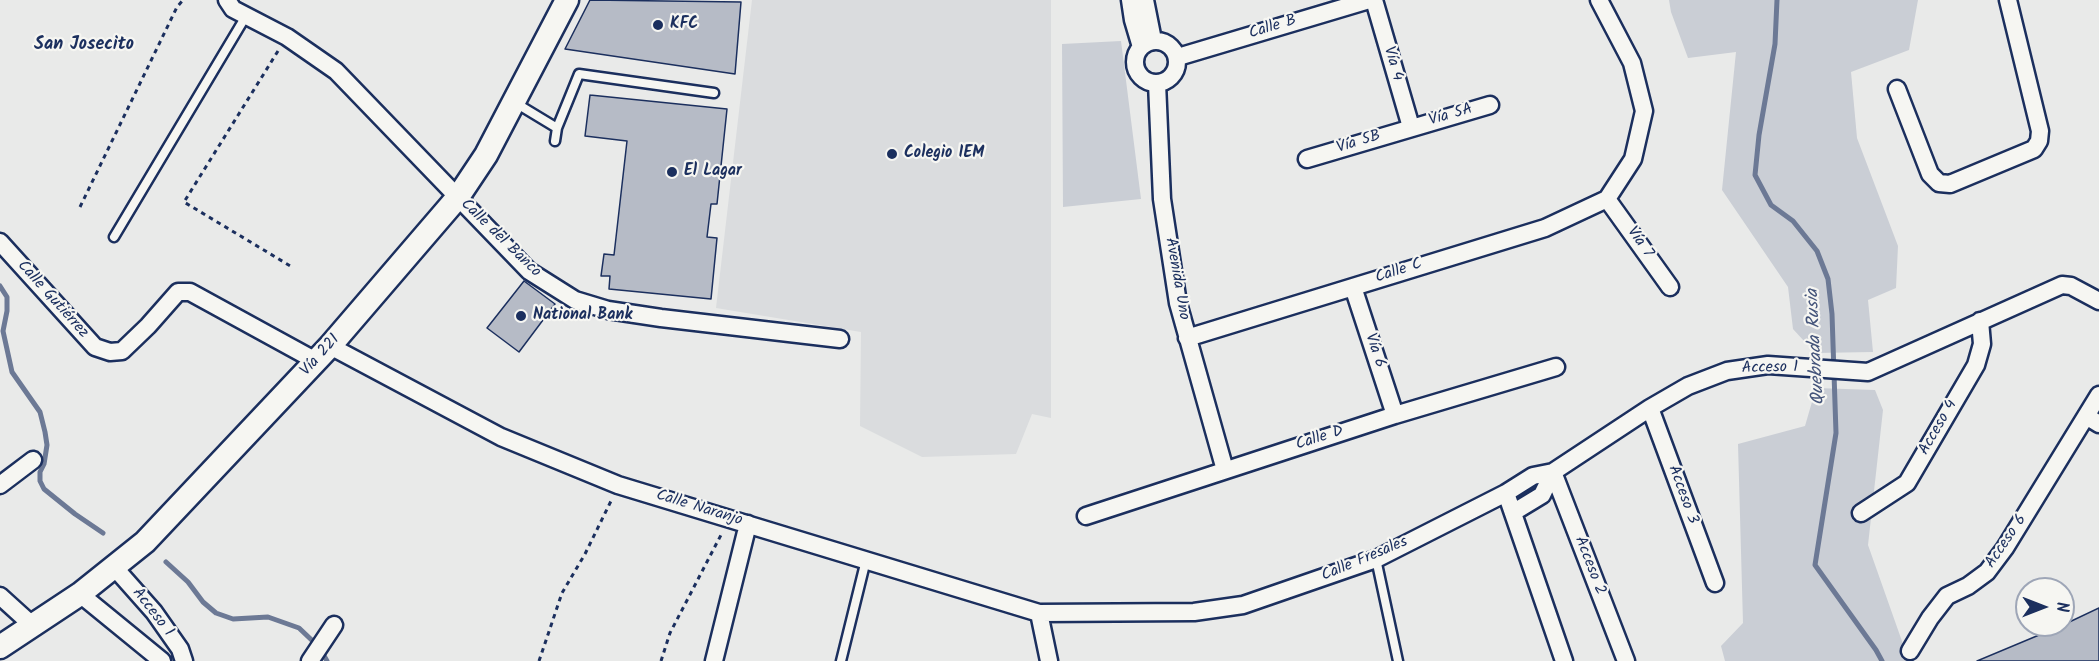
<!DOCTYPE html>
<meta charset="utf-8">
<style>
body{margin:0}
#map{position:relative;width:2099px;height:661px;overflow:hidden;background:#e9eae9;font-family:Kalam,sans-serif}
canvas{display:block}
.north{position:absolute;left:2015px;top:577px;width:60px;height:60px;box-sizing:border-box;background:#f6f6f2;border:2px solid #9ea6b7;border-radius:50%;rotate:90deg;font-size:16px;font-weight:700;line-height:24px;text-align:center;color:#1b2f5e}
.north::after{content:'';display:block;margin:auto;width:21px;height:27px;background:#1b2f5e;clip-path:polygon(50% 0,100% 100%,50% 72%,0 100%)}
</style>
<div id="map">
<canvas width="2099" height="661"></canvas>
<div class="north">N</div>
</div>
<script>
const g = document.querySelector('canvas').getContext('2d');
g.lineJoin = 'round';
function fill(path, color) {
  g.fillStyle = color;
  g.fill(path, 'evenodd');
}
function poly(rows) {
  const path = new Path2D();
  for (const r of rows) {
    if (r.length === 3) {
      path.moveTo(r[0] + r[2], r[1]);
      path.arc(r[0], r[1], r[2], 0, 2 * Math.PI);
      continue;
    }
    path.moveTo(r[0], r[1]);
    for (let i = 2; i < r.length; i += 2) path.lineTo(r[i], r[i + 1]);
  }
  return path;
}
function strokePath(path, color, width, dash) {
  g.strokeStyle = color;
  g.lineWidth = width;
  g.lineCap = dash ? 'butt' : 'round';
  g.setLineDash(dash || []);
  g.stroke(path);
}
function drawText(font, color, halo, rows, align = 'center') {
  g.font = font + ' Kalam,sans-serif';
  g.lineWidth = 4.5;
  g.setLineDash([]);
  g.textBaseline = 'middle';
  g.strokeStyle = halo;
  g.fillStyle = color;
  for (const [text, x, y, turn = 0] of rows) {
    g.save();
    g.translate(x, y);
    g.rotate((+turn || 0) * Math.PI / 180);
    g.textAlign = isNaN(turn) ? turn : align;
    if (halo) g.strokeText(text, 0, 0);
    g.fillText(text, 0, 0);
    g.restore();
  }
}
fill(poly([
 [752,0,1051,0,1051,418,1032,414,1016,454,922,457,860,426,861,332,716,308]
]), '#dadcde');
fill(poly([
 [1669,0,1918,0,1909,50,1851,72,1857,138,1898,246,1896,288,1868,300,1873,352,1815,353,1793,329,1788,287,1722,190,1736,52,1688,58,1671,12],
 [1121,41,1141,199,1063,207,1062,44],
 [1816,388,1875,390,1883,410,1868,545,1909,661,1725,661,1721,646,1743,623,1738,444,1805,426]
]), '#caced5');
strokePath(poly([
 [1777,0,1775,44,1759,135,1755,175,1771,205,1793,221,1817,251,1828,279,1832,314,1836,433,1815,565,1876,650,1882,661],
 [0,286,7,297,7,311,3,331,12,372,40,412,45,432,47,445,44,464,40,472,40,481,44,489,75,514,103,533],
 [166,562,188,582,203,602,216,613,233,619,268,617,299,628,319,647,327,661]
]), '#6c7995', 5);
const building = poly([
 [590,0,741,2,735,74,565,49,590,0],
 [590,95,727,109,717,204,711,204,707,237,717,238,711,299,609,289,610,276,601,276,604,254,614,255,627,141,585,136,590,95],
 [524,281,555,304,519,352,487,328,524,281],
 [2099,608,2099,661,1977,661,2063,625,2099,608]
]);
fill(building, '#b6bbc6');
strokePath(building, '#1b2f5e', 1.5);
const service = poly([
 [514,102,557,128,579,74,714,93],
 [555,141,557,128],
 [114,237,246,16],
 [1376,559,1398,661],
 [841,661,866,560]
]);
const minor = poly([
 [227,0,233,9,287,37,336,71,529,271,575,300,608,310,661,318,840,339],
 [1130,0,1133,20,1141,47],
 [1145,0,1153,40],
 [1374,0,1411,127],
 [1599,0,1632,63,1644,111,1633,159,1607,199],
 [1156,62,21],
 [1178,57,1369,0],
 [1157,83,1162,199,1178,303,1225,470],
 [1897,89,1930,174,1939,183,1950,184,2034,149,2039,141,2040,131,2008,0],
 [1307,159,1490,105],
 [1607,199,1670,287],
 [0,242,95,347,110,352,122,351,148,326,178,292,190,292,316,361],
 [1353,287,1395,415],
 [1187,338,1545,228,1607,199],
 [330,346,501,437,618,485,1039,613,1194,612,1243,605,1376,559,1506,493,1564,661],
 [1650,408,1715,583],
 [2086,416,2099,424],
 [1553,472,1626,661],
 [0,485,33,460],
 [1506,493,1533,476,1553,472,1650,408,1688,386,1727,371,1768,365,1868,372,2062,285,2071,286,2099,301],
 [1514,512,1542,495,1553,472],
 [1861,513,1907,483,1976,365,1982,344,1980,321],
 [1086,516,1395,415,1556,367],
 [115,568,154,612,180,649,184,661],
 [80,594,162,661],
 [0,596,32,625],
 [1039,613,1049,661],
 [1910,651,1930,618,1947,596,1968,586,1987,572,2005,548,2099,395],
 [310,661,334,625],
 [714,661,748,524]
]);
const secondary = poly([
 [0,647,80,594,145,542,330,346,458,197,486,155,567,0]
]);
strokePath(service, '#1b2f5e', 13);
strokePath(minor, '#1b2f5e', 21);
strokePath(secondary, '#1b2f5e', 27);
strokePath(poly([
 [278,51,184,202,292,267],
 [80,207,177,7,183,0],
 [539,661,562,593,585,554,611,501],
 [661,661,670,633,722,533]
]), '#1b2f5e', 3, [4.5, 4.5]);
strokePath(service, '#f6f6f2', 8);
strokePath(minor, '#f6f6f2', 16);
strokePath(secondary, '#f6f6f2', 22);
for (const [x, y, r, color] of [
 [658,25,6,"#1b2f5e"],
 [892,154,6,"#1b2f5e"],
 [672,172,6,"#1b2f5e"],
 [521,316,6,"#1b2f5e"]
]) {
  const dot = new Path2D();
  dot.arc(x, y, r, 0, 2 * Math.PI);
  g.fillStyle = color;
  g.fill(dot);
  strokePath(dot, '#f6f6f2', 2);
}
drawText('bold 16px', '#1b2f5e', '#f6f6f2', [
 ["KFC",670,25],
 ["Colegio IEM",904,154],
 ["El Lagar",684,172],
 ["National Bank",533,316]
], 'left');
drawText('16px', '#1b2f5e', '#f6f6f2', [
 ["Calle B",1273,28,-17],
 ["Vía 4",1392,64,74],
 ["Vía 5A",1451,116,-16],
 ["Vía 5B",1359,143,-17],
 ["Calle del Banco",500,239,44],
 ["Vía 7",1639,243,55],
 ["Calle C",1399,272,-18],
 ["Avenida Uno",1176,279,80],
 ["Calle Gutiérrez",52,300,48],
 ["Vía 6",1374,351,72],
 ["Vía 221",321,356,-48],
 ["Acceso 1",1770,369,-1],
 ["Acceso 4",1939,428,-60],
 ["Calle D",1320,439,-18],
 ["Acceso 3",1682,495,70],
 ["Calle Naranjo",699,509,17],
 ["Acceso 6",2007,542,-56],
 ["Calle Fresales",1365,560,-23],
 ["Acceso 2",1589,566,69],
 ["Acceso 1",152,613,52]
]);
drawText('bold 18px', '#1b2f5e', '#f6f6f2', [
 ["San Josecito",84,46]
]);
drawText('italic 18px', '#44547a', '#f6f6f2', [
 ["Quebrada Rusia",1817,347,-93]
]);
</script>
